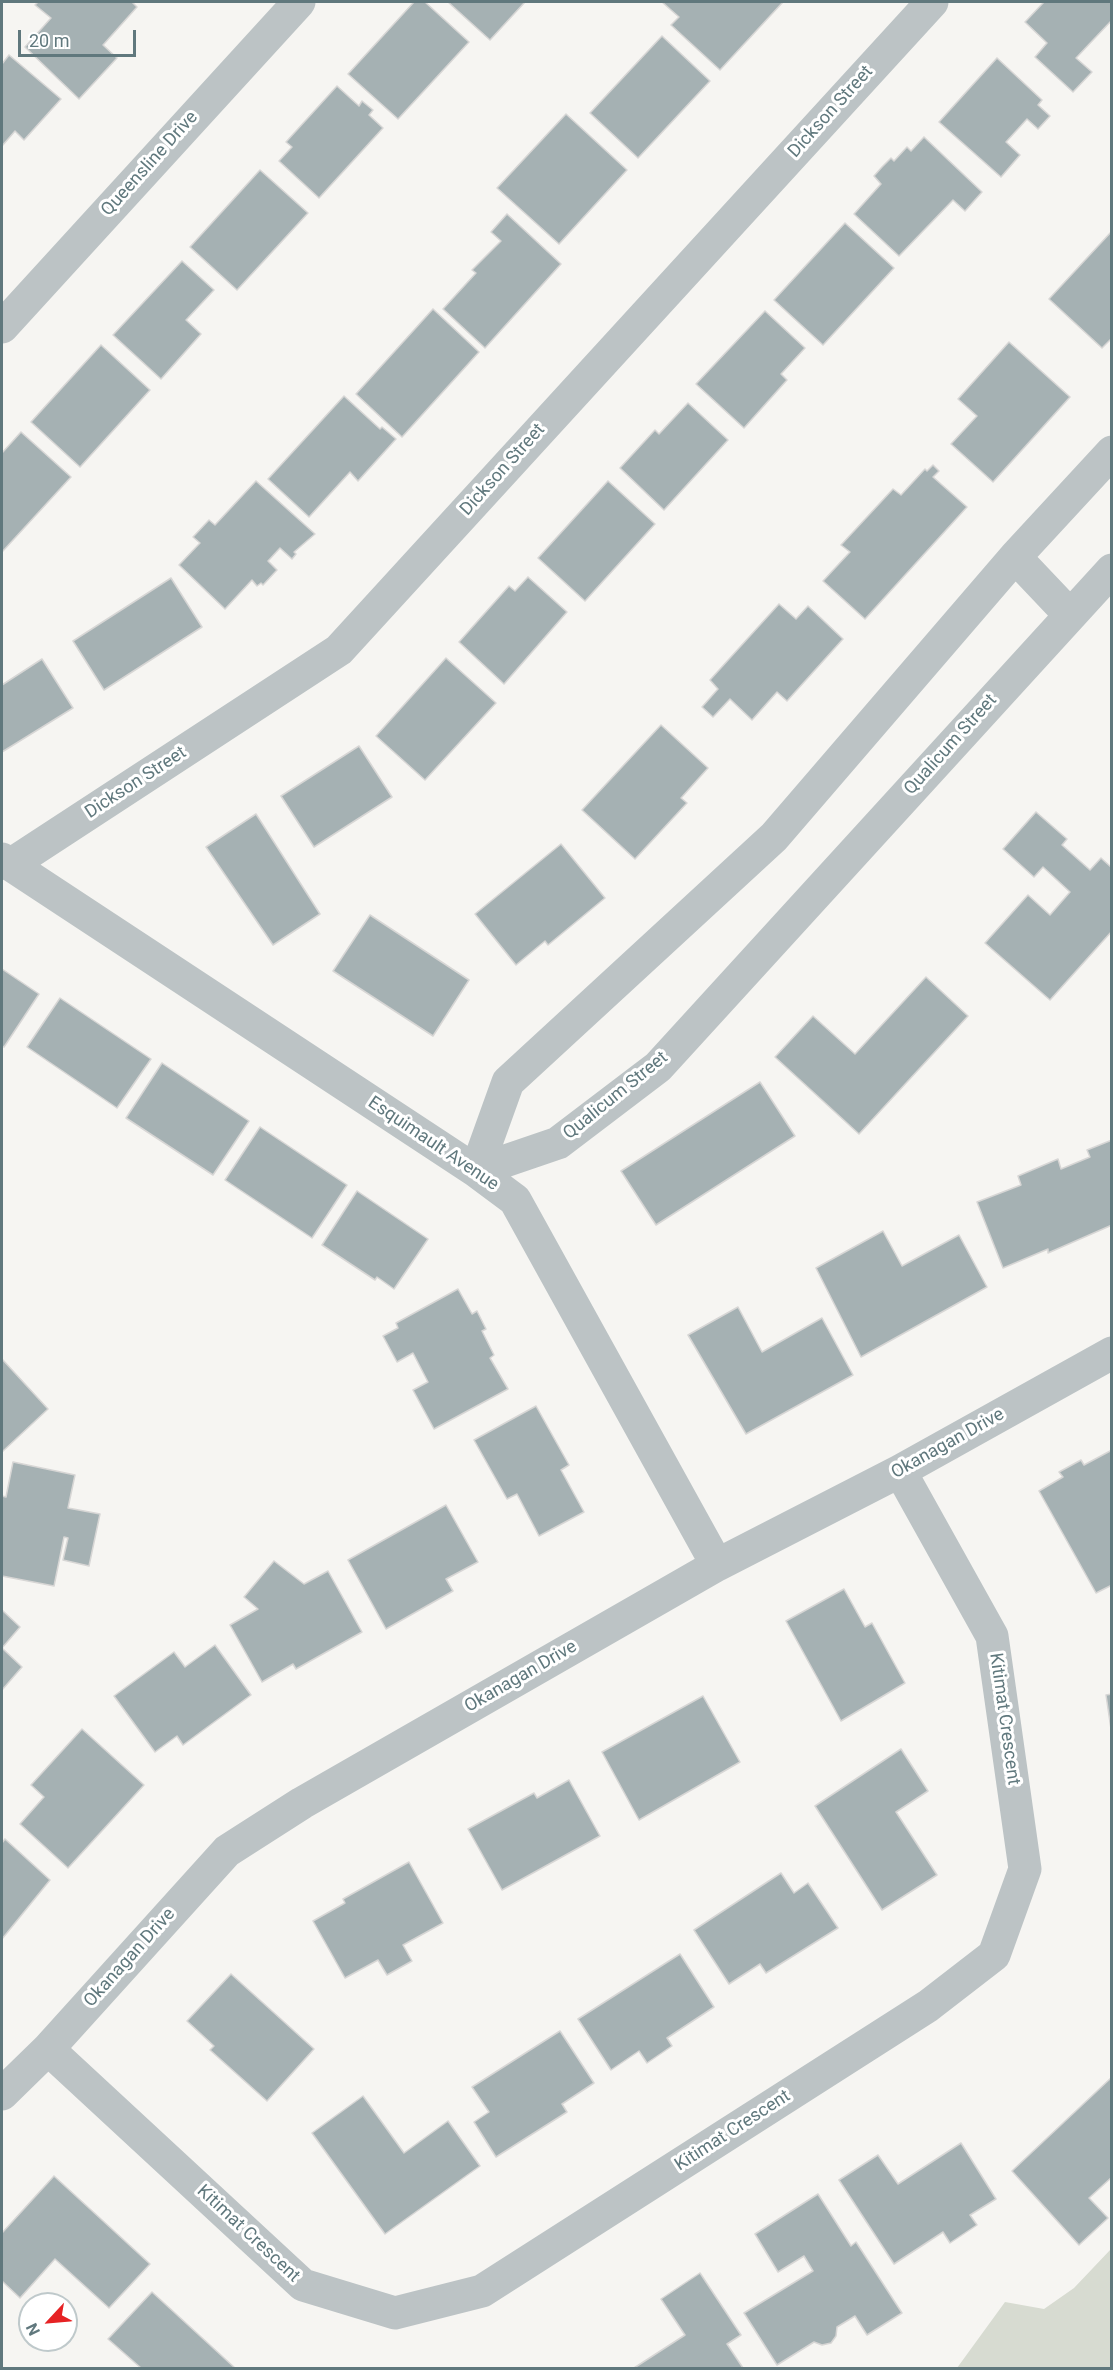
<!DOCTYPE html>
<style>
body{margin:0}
#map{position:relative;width:1113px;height:2370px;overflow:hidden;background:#f6f5f2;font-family:Roboto,sans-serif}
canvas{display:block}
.frame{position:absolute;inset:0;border:3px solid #60787d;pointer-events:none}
.north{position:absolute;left:18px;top:2292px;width:60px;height:60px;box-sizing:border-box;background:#fff;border:2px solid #bfc9cb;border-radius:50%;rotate:244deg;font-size:16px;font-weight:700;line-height:24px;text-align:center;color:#60787d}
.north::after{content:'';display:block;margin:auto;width:21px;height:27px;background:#e62224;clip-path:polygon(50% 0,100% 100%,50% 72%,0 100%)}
.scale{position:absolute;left:18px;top:30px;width:118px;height:27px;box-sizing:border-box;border:3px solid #60787d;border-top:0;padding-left:8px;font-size:18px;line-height:21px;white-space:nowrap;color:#60787d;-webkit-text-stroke:4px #fff;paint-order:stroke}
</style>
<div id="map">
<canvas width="1113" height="2370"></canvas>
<div class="frame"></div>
<div class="north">N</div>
<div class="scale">20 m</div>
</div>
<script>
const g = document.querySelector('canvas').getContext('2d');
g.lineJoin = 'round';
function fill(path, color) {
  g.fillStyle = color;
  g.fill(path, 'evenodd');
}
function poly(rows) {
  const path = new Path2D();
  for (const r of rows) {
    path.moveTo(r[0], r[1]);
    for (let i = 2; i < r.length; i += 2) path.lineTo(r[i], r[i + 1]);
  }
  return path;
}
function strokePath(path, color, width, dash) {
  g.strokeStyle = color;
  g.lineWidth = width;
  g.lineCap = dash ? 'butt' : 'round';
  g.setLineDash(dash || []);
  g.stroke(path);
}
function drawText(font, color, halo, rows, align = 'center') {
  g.font = font + ' Roboto,sans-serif';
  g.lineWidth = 6;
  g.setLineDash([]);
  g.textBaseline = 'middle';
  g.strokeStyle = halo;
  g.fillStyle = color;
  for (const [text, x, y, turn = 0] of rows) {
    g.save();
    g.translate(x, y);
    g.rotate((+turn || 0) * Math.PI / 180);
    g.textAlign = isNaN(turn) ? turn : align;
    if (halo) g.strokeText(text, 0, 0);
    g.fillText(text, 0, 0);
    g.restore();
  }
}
fill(poly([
 [1111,2249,1111,2368,957,2368,1005,2302,1044,2309,1074,2288]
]), '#d7dbd1');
const building = poly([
 [38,2,132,2,137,7,103,45,117,58,79,99,25,47,51,18,35,5,38,2],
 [414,2,425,2,469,42,398,119,348,74,414,2],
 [448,2,525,2,490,40,448,2],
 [662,2,783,2,720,70,671,25,679,17,662,2],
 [1044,2,1112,2,1112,20,1076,58,1092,72,1073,92,1035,57,1047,43,1025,22,1044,2],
 [662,36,710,81,638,158,590,113,662,36],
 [9,55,61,99,24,140,15,131,2,146,2,64,9,55],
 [997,58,1042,100,1038,105,1050,116,1038,129,1027,119,1006,142,1020,155,1001,177,939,122,997,58],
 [337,86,359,106,362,101,373,110,369,115,383,128,319,198,279,161,292,147,286,142,337,86],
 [566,114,627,170,559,244,497,188,566,114],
 [924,137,982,192,965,211,953,200,899,256,854,214,881,184,874,176,882,167,891,158,894,161,907,147,911,151,924,137],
 [260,170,308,213,237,290,190,247,260,170],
 [507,214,561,264,485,348,443,309,476,273,472,270,501,241,491,232,507,214],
 [845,223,894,268,823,345,774,300,845,223],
 [1112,231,1112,338,1102,348,1049,299,1112,231],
 [182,261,214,290,186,320,201,334,161,379,113,335,182,261],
 [433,309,479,352,402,437,356,394,433,309],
 [765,311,805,348,781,374,787,380,744,428,696,384,765,311],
 [1009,342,1070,397,993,482,951,444,977,416,958,399,1009,342],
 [101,345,150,390,80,467,31,422,101,345],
 [344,396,380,429,382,427,396,439,358,481,350,472,309,517,268,479,344,396],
 [688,403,728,440,664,510,620,468,655,430,659,434,688,403],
 [21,432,71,477,2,552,2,453,21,432],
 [933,465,939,471,933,477,967,507,865,619,823,581,850,552,841,545,893,489,901,495,925,469,927,471,933,465],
 [256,481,315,534,294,552,296,554,292,559,280,548,268,561,277,570,263,585,261,583,257,586,252,580,225,609,179,565,200,543,193,537,209,520,215,525,256,481],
 [608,481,655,524,585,601,538,558,608,481],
 [528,577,567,612,504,684,459,642,509,586,515,591,528,577],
 [171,578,202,627,104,690,73,641,171,578],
 [779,604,796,619,808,606,843,639,787,701,777,692,752,720,730,699,713,717,702,707,718,689,710,680,779,604],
 [446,658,496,703,425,780,376,736,446,658],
 [42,659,73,708,2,752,2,685,42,659],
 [661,725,708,768,681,798,687,803,635,859,582,810,661,725],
 [359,746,392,797,314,847,281,796,359,746],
 [1036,812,1067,839,1062,845,1090,870,1101,858,1112,868,1112,931,1050,1000,985,943,1028,895,1050,915,1070,892,1043,867,1034,877,1003,849,1036,812],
 [256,814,320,914,273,945,206,847,256,814],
 [561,844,605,898,548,945,545,941,516,965,475,914,561,844],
 [370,915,469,980,433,1036,333,971,370,915],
 [2,969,39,994,4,1047,2,1046,2,969],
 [926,977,968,1016,859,1134,775,1057,813,1016,855,1054,926,977],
 [60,998,151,1059,117,1108,27,1047,60,998],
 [162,1063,249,1121,213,1175,126,1118,162,1063],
 [760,1082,795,1136,656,1225,621,1171,760,1082],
 [260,1127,347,1185,312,1238,225,1180,260,1127],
 [1112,1140,1112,1225,1048,1253,1048,1249,1003,1268,977,1202,1021,1185,1018,1176,1058,1159,1061,1169,1090,1157,1087,1150,1112,1140],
 [357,1191,428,1239,394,1289,377,1277,375,1280,322,1245,357,1191],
 [883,1231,902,1266,959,1235,987,1287,861,1357,816,1268,883,1231],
 [458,1289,472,1314,477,1311,486,1329,482,1331,494,1355,490,1358,508,1389,434,1429,413,1390,428,1382,413,1353,397,1362,383,1336,398,1328,396,1323,458,1289],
 [738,1307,762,1352,822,1318,853,1375,746,1434,688,1335,738,1307],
 [2,1359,48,1409,2,1452,2,1359],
 [536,1406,569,1465,561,1470,584,1512,539,1536,517,1494,507,1499,474,1440,536,1406],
 [1112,1450,1112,1585,1096,1593,1039,1491,1063,1477,1059,1472,1081,1460,1084,1465,1112,1450],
 [13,1462,75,1475,68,1508,100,1514,89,1566,63,1560,68,1538,64,1537,54,1586,2,1576,2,1496,6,1497,13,1462],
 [446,1505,478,1562,446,1579,453,1591,386,1629,348,1560,446,1505],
 [274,1561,304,1584,328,1571,362,1632,296,1669,293,1664,262,1682,230,1625,258,1609,244,1597,274,1561],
 [844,1589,865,1627,872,1623,905,1683,841,1721,786,1621,844,1589],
 [2,1610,20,1627,2,1648,2,1610],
 [215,1645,251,1695,183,1745,177,1736,155,1752,114,1696,174,1652,185,1667,215,1645],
 [2,1648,22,1667,2,1690,2,1648],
 [1112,1694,1112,1736,1106,1695,1112,1694],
 [703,1696,740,1762,639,1820,602,1752,703,1696],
 [82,1729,144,1785,68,1868,20,1824,44,1797,31,1785,82,1729],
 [901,1749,928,1791,896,1812,937,1875,882,1910,815,1806,901,1749],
 [569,1780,600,1836,502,1890,468,1829,534,1793,537,1798,569,1780],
 [5,1839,50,1880,2,1939,2,1843,5,1839],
 [409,1862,443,1923,403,1945,412,1961,387,1975,378,1960,345,1978,313,1921,345,1903,343,1899,409,1862],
 [781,1873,794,1893,808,1883,838,1928,766,1973,760,1964,729,1984,694,1930,781,1873],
 [680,1954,714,2007,667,2038,672,2046,647,2063,639,2051,611,2070,578,2019,680,1954],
 [231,1974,314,2049,267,2101,210,2050,214,2046,187,2021,231,1974],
 [560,2031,594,2083,562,2104,567,2112,496,2157,474,2122,489,2112,472,2087,560,2031],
 [1112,2077,1112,2177,1089,2198,1108,2218,1079,2245,1012,2171,1112,2077],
 [363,2096,404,2153,448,2121,480,2166,385,2234,312,2133,363,2096],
 [961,2143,996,2199,970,2215,977,2225,950,2243,943,2232,894,2264,839,2180,878,2155,898,2184,961,2143],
 [54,2176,150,2264,109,2308,55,2259,20,2298,2,2281,2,2233,54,2176],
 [818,2194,851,2246,856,2242,902,2313,867,2335,855,2316,837,2327,836,2336,831,2343,822,2345,814,2342,777,2365,744,2313,813,2271,804,2256,778,2272,755,2234,818,2194],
 [700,2273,741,2335,727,2344,743,2368,634,2368,685,2335,661,2299,700,2273],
 [152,2292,235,2368,141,2368,108,2339,152,2292]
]);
fill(building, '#a5b1b3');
strokePath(building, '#d7d6d5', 1.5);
strokePath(poly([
 [2,327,299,2],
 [1015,557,1070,615],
 [2,859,476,1171,515,1200,717,1565],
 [10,865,339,650,932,2],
 [476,1171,508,1082,774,837,1015,557,1112,452],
 [476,1171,558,1143,658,1067,1112,570],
 [48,2049,303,2285,395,2313,482,2291,928,2006,994,1955,1025,1869,992,1636,900,1471],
 [2,2094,48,2049,227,1851,302,1803,717,1565,900,1471,1112,1353]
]), '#bcc3c5', 33);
drawText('18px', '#60787d', '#fff', [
 ["Dickson Street",831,112,-48],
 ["Queensline Drive",150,164,-48],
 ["Dickson Street",503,470,-48],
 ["Qualicum Street",951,745,-48],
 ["Dickson Street",136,783,-33],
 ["Qualicum Street",616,1096,-39],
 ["Esquimault Avenue",433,1144,34],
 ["Okanagan Drive",948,1444,-29],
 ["Okanagan Drive",521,1677,-30],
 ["Kitimat Crescent",1004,1719,82],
 ["Okanagan Drive",130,1958,-48],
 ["Kitimat Crescent",733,2131,-33],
 ["Kitimat Crescent",248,2234,43]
]);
</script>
